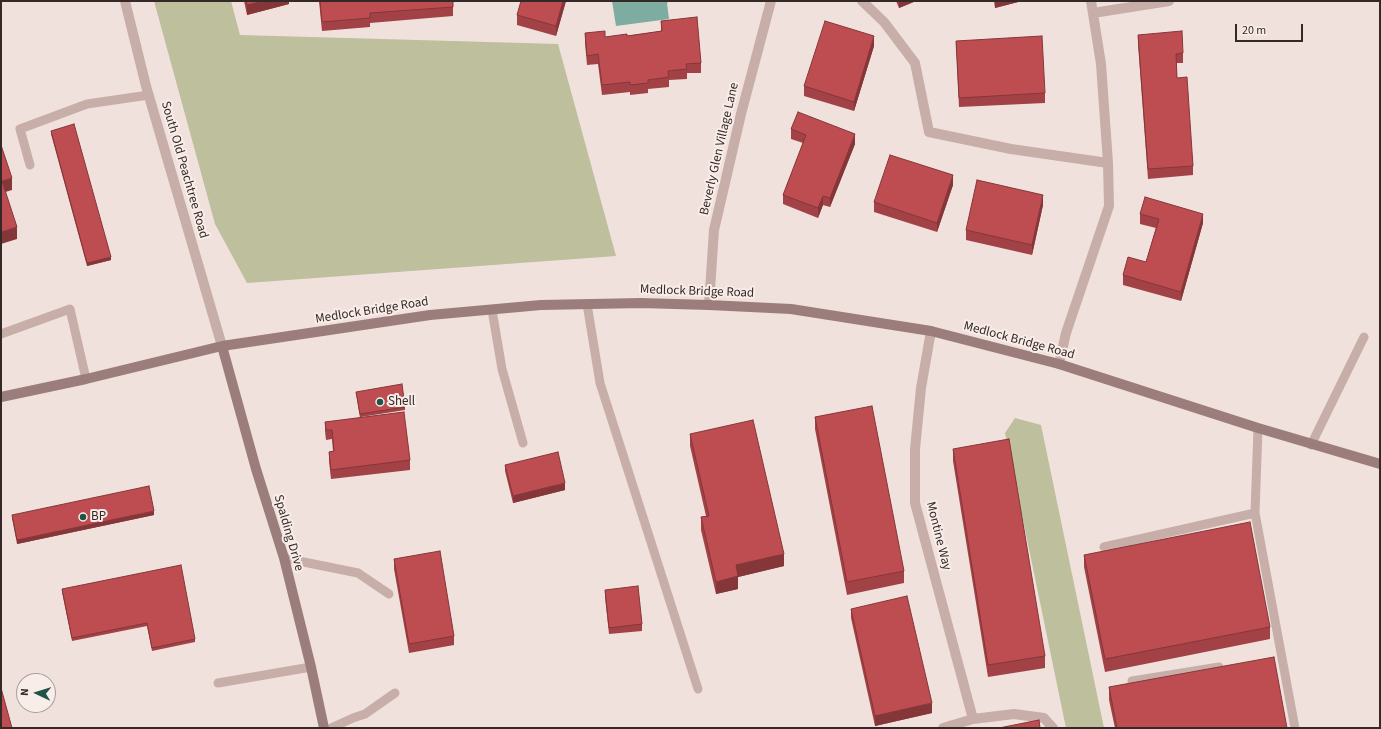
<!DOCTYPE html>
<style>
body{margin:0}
#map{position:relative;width:1381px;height:729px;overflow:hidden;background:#f0e1dc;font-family:"Source Sans 3",sans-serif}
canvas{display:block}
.frame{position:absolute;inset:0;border:2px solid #352928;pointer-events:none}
.north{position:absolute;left:16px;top:673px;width:40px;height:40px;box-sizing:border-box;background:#f8ede8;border:1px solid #aa9f9b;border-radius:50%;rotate:274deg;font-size:11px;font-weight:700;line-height:16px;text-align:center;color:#352928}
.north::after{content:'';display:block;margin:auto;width:14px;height:18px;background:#215449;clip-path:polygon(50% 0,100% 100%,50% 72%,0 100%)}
.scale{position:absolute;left:1235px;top:24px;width:68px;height:18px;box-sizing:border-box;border:2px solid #352928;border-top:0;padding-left:5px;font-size:12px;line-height:14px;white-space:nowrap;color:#352928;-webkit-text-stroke:3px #f8ede8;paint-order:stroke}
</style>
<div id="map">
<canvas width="1381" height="729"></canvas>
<div class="frame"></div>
<div class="north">N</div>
<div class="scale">20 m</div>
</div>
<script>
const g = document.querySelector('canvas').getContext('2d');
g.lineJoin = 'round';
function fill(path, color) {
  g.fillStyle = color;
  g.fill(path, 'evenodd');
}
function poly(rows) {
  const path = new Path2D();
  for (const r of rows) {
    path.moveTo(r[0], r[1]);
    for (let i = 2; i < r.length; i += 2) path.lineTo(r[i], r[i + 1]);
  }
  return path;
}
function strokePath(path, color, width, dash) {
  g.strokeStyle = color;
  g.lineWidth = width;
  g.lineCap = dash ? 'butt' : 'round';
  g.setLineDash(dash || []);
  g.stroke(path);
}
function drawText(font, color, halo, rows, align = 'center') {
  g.font = font + ' "Source Sans 3",sans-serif';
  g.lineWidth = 4;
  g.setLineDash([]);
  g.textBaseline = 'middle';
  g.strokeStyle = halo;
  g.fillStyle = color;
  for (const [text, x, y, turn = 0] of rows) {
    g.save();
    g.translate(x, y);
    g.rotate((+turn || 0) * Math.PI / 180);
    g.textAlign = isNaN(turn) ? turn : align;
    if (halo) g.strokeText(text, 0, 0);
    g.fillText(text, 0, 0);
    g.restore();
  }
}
fill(poly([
 [154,1,231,1,240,35,558,44,616,256,247,283,215,224],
 [1015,418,1041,425,1104,728,1066,728,1005,433]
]), '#bdbf9d');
fill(poly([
 [612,1,669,1,667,3,669,19,616,26]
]), '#7daca0');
strokePath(poly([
 [30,165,20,129,87,104,149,95],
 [587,304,600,383,698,689],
 [492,310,502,369,523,443],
 [1,334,70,309,86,379],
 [1258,428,1255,513,1295,728],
 [1311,445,1364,337],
 [1104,547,1255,513],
 [284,558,358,573,389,594],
 [1132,681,1219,667],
 [218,683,311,667],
 [331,728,353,718,365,714,395,693]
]), '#c8aea9', 9);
strokePath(poly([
 [862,1,884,22,915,63,929,132,1011,149,1108,163],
 [1093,13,1169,1],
 [709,305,714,230,741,114,771,1],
 [931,331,921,388,915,449,915,503,973,719],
 [1059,364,1066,333,1109,206,1108,163,1101,64,1091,1],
 [943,728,973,719,1014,714,1044,718,1053,728]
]), '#c8aea9', 10);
strokePath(poly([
 [125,1,146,86,222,346]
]), '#c8aea9', 10);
strokePath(poly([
 [222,346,256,469,284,558,311,667,324,728],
 [1,397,86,379,222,346,430,315,541,305,641,303,709,305,791,309,931,331,1059,364,1258,428,1380,464]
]), '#9b7d7b', 10);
fill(poly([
 [244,1,289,1,289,4,247,15],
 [319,1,453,1,453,16,370,23,370,27,322,31],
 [566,1,556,36,517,25,517,15],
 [896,1,916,1,899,8],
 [994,1,1022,1,995,8],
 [661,21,701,63,701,73,687,73,687,79,669,80,669,87,648,89,648,93,630,95,630,92,602,95,598,64,587,65,585,43,585,33,605,37,627,36,661,31],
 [1138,35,1183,53,1183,63,1176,63,1177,78,1193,166,1193,175,1148,179,1138,44],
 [956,41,1045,93,1045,103,959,107],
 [874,46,854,111,804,96,804,86],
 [791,129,855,144,830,207,823,205,818,218,783,204,783,195,803,143,791,139],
 [51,131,111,260,87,266,51,134],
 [953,185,937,232,874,212,874,202],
 [1043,205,1032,255,966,240,966,230],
 [1140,214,1203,223,1181,301,1123,285,1123,275,1146,262,1156,228,1140,224],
 [356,392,405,407,405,410,361,417,410,460,410,470,331,479,329,461,329,452,333,451,332,439,326,440,325,431,325,422,360,418],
 [815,417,904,571,904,583,847,595,815,429],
 [690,434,784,566,738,577,738,589,716,594,701,530,701,517,706,516,690,446],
 [953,449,1045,656,1045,668,988,677,953,461],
 [505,465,565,490,513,503,505,471],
 [12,515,154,515,17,544,12,518],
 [1084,555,1270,627,1270,639,1105,672,1084,567],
 [394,559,454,636,454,645,409,653,394,569],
 [62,589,195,639,195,642,152,651,147,626,72,641,62,592],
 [605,590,642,624,642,631,609,634,605,597],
 [851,609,932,713,875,726,851,618],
 [1109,687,1287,728,1115,728,1109,700]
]), '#a34246');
fill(poly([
 [264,1,289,1,289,4,247,15,247,5],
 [563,1,566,1,556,36,556,26],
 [899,1,916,1,899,8],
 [995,1,1022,1,995,8],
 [874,36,874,46,854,111,854,102],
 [855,134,855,144,830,207,830,198],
 [953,175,953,185,937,232,937,223],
 [12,178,12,190,2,193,2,181],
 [1043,195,1043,205,1032,255,1032,245],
 [823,196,823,205,818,218,818,208],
 [1203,214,1203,223,1181,301,1181,292],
 [17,227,17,239,1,244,1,232],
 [111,257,111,260,87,266,87,263],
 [565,483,565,490,513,503,513,496],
 [154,511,154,515,17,544,17,540],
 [784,554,784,566,738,577,738,589,716,594,716,582,736,565],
 [932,703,932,713,875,726,875,716]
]), '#853639');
const building = poly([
 [246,1,264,1,247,5,246,1],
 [320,1,453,1,453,7,370,13,370,18,322,22,320,1],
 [521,1,563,1,556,26,517,15,521,1],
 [697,17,701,63,686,64,687,69,668,71,669,77,648,80,648,83,630,85,630,82,602,85,598,54,587,56,585,33,605,31,605,37,627,34,627,36,662,31,661,21,697,17],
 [825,21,874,36,854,102,804,86,825,21],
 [1182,31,1183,53,1176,54,1177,78,1187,77,1193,166,1148,169,1138,35,1182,31],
 [1042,36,1045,93,959,98,956,41,1042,36],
 [798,112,855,134,830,198,823,196,818,208,783,195,806,135,791,129,798,112],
 [74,124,111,257,87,263,51,131,74,124],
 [1,145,12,178,2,181,17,227,1,232,1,145],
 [890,155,953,175,937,223,874,202,890,155],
 [977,180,1043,195,1032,245,966,230,977,180],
 [1145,197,1203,214,1181,292,1123,275,1128,257,1146,262,1159,219,1140,214,1145,197],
 [402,384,405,407,360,414,356,392,402,384],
 [872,406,904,571,847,582,815,417,872,406],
 [404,412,410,460,331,470,329,452,334,451,332,430,326,430,325,422,404,412],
 [753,420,784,554,736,565,738,576,716,582,701,517,709,516,690,434,753,420],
 [1009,439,1045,656,988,665,953,449,1009,439],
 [558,452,565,483,513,496,505,465,558,452],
 [149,486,154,511,17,540,12,515,149,486],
 [1250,522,1270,627,1105,659,1084,555,1250,522],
 [440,551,454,636,409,644,394,559,440,551],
 [181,565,195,639,152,648,147,623,72,638,62,589,181,565],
 [638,586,642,624,609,628,605,590,638,586],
 [907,596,932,703,875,716,851,609,907,596],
 [1274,657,1287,728,1117,728,1109,687,1274,657],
 [1,688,12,728,1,728,1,688],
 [1039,720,1040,728,999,728,1039,720]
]);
fill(building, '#be4d51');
strokePath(building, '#853639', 1);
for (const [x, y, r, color] of [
 [380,402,4,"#215449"],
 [83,517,4,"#215449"]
]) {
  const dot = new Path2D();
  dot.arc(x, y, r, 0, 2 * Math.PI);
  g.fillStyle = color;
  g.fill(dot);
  strokePath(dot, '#f8ede8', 1.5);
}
drawText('13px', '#352928', '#f8ede8', [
 ["Beverly Glen Village Lane",720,149,-77],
 ["South Old Peachtree Road",184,170,74],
 ["Medlock Bridge Road",697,292,2],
 ["Medlock Bridge Road",372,311,-9],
 ["Medlock Bridge Road",1019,341,15],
 ["Spalding Drive",288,533,74],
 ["Montine Way",938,536,76]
]);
drawText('13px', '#352928', '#f8ede8', [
 ["Shell",388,402],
 ["BP",91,517]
], 'left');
</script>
